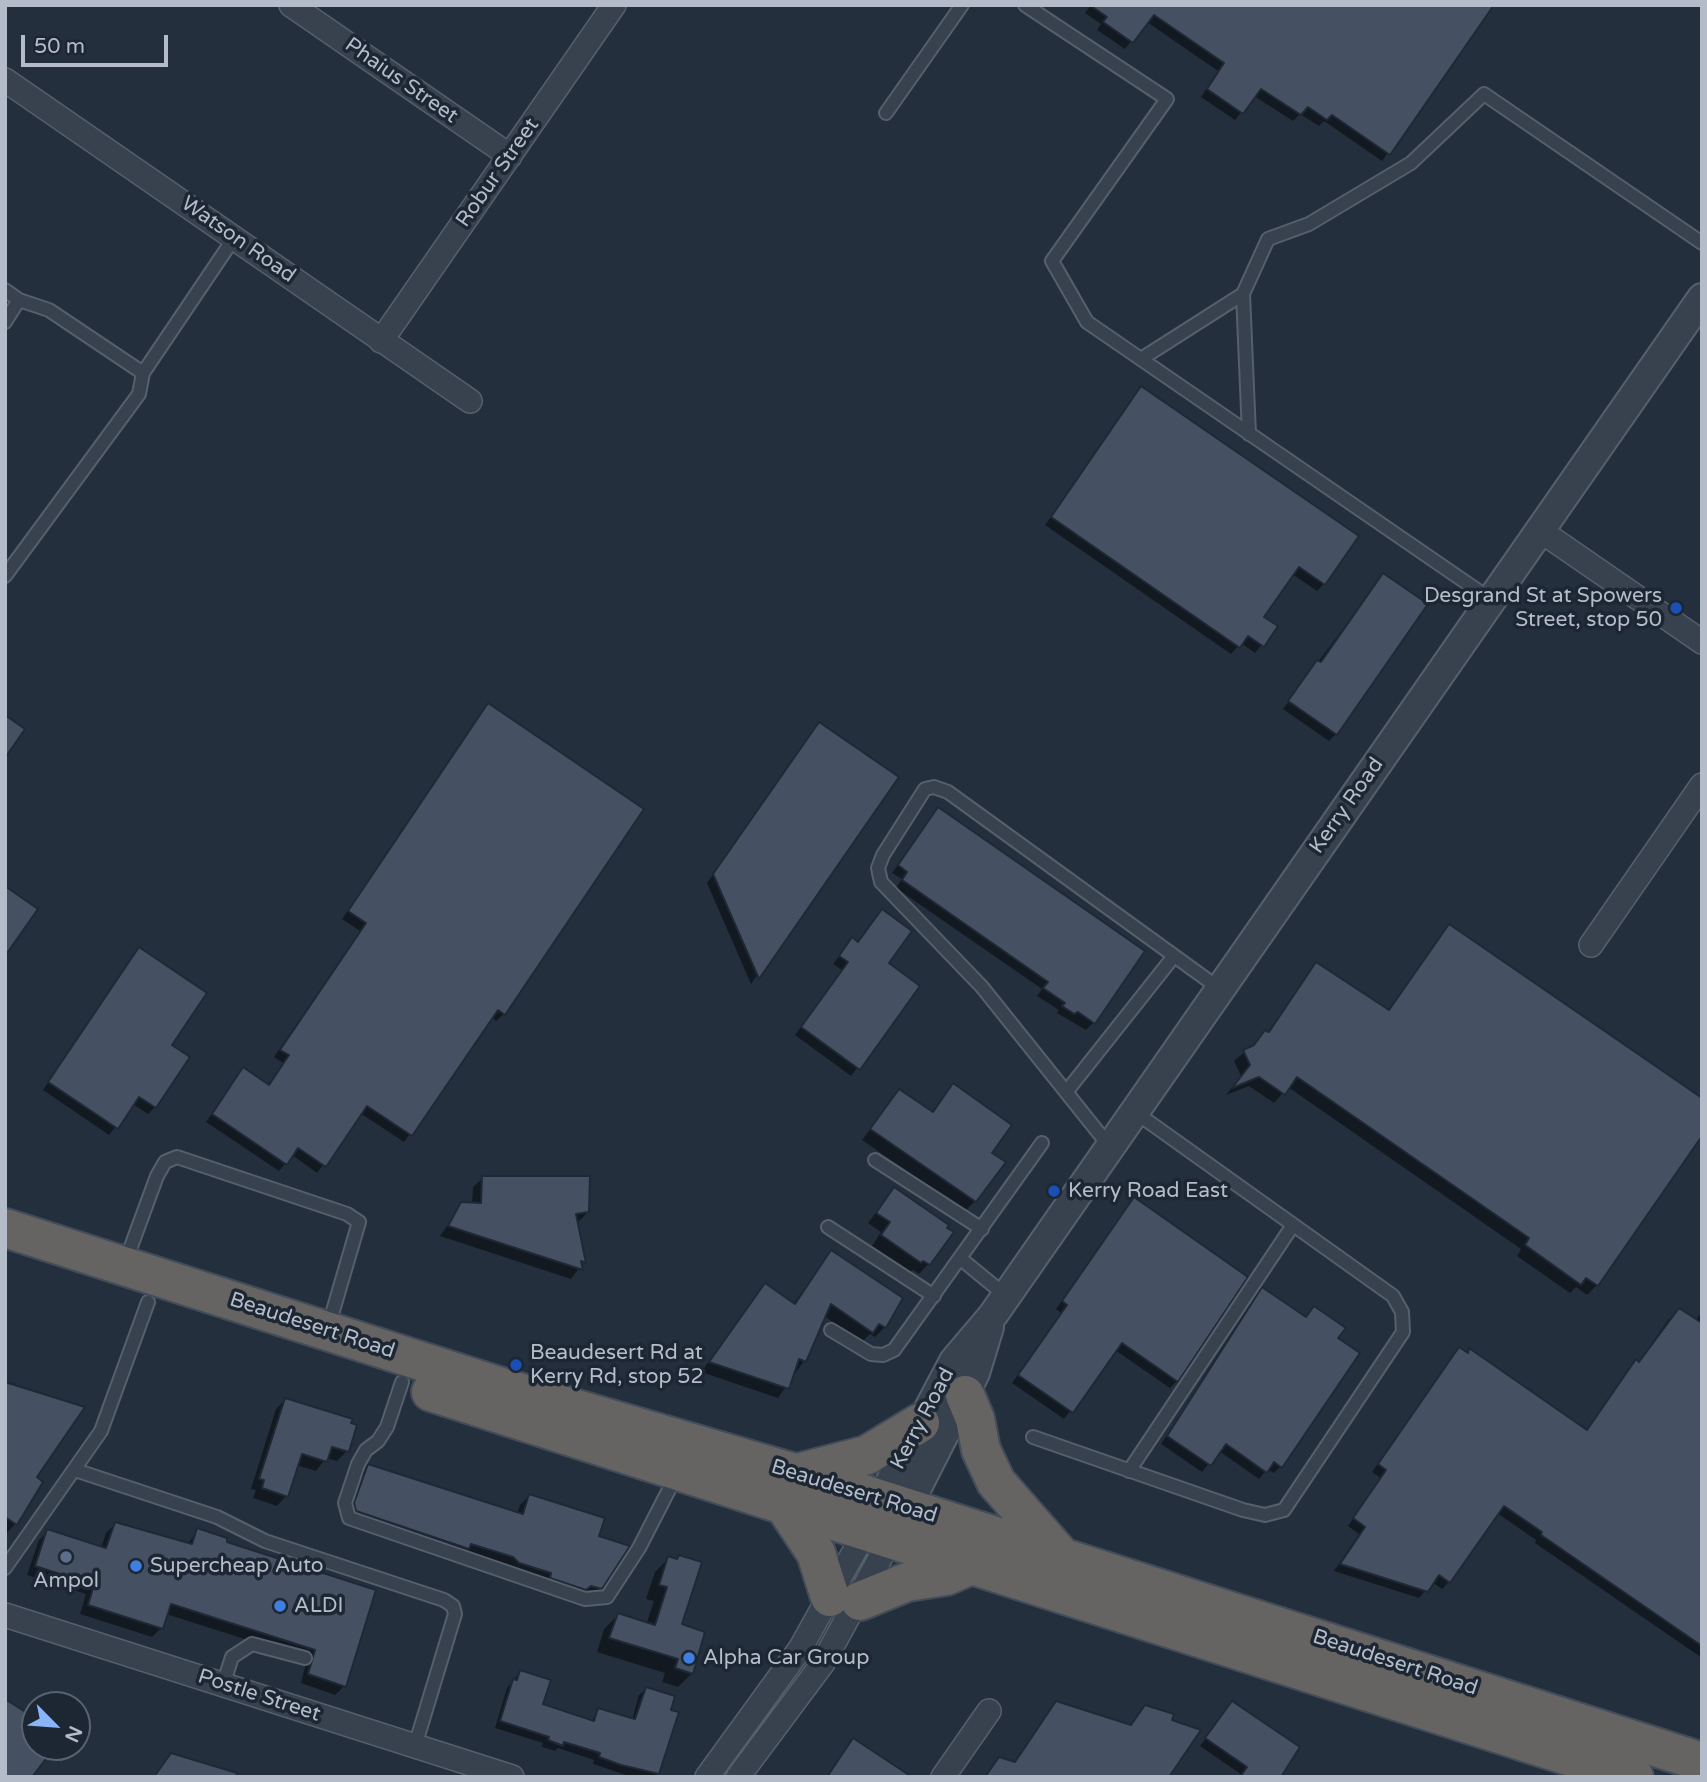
<!DOCTYPE html>
<style>
body{margin:0}
#map{position:relative;width:1707px;height:1782px;overflow:hidden;background:#242f3e;font-family:"Varela Round",sans-serif}
canvas{display:block}
.frame{position:absolute;inset:0;border:7px solid #b4bcc9;pointer-events:none}
.north{position:absolute;left:21px;top:1691px;width:70px;height:70px;box-sizing:border-box;background:#1d2633;border:2px solid #59626f;border-radius:50%;rotate:115deg;font-size:19px;font-weight:700;line-height:28px;text-align:center;color:#b4bcc9}
.north::after{content:'';display:block;margin:auto;width:24px;height:32px;background:#8ab4f8;clip-path:polygon(50% 0,100% 100%,50% 72%,0 100%)}
.scale{position:absolute;left:21px;top:35px;width:147px;height:32px;box-sizing:border-box;border:4px solid #b4bcc9;border-top:0;padding-left:9px;font-size:21px;line-height:24px;white-space:nowrap;color:#b4bcc9;-webkit-text-stroke:5px #1d2633;paint-order:stroke}
</style>
<div id="map">
<canvas width="1707" height="1782"></canvas>
<div class="frame"></div>
<div class="north">N</div>
<div class="scale">50 m</div>
</div>
<script>
const g = document.querySelector('canvas').getContext('2d');
g.lineJoin = 'round';
function fill(path, color) {
  g.fillStyle = color;
  g.fill(path, 'evenodd');
}
function poly(rows) {
  const path = new Path2D();
  for (const r of rows) {
    path.moveTo(r[0], r[1]);
    for (let i = 2; i < r.length; i += 2) path.lineTo(r[i], r[i + 1]);
  }
  return path;
}
function strokePath(path, color, width, dash) {
  g.strokeStyle = color;
  g.lineWidth = width;
  g.lineCap = dash ? 'butt' : 'round';
  g.setLineDash(dash || []);
  g.stroke(path);
}
function drawText(font, color, halo, rows, align = 'center') {
  g.font = font + ' "Varela Round",sans-serif';
  g.lineWidth = 7;
  g.setLineDash([]);
  g.textBaseline = 'middle';
  g.strokeStyle = halo;
  g.fillStyle = color;
  for (const [text, x, y, turn = 0] of rows) {
    g.save();
    g.translate(x, y);
    g.rotate((+turn || 0) * Math.PI / 180);
    g.textAlign = isNaN(turn) ? turn : align;
    if (halo) g.strokeText(text, 0, 0);
    g.fillText(text, 0, 0);
    g.restore();
  }
}
fill(poly([
 [1091,5,1491,5,1382,161,1324,121,1319,126,1300,114,1293,121,1254,96,1235,120,1201,97,1218,71,1147,22,1125,49,1097,30,1101,24,1085,13],
 [1141,388,1324,584,1317,591,1292,574,1262,618,1276,627,1255,653,1241,643,1231,654,1045,525],
 [1383,575,1336,734,1329,741,1283,709],
 [488,706,504,1014,496,1021,491,1017,404,1142,360,1113,317,1173,292,1155,279,1171,206,1122,243,1070,267,1086,283,1063,274,1057,360,931,342,919],
 [819,724,897,778,751,984,707,883],
 [938,809,1093,1023,1086,1030,1057,1013,1059,1010,1037,996,1042,989,896,888,902,879,892,873],
 [882,912,886,964,918,986,851,1076,795,1035,842,970,833,964,852,940,857,943],
 [1449,926,1597,1285,1587,1295,1576,1287,1570,1293,1517,1256,1521,1249,1288,1087,1274,1103,1249,1086,1226,1095,1241,1076,1234,1061,1267,1033,1316,964,1387,1011],
 [139,949,169,1046,155,1107,148,1114,133,1104,109,1135,43,1090],
 [953,1085,975,1201,965,1211,862,1140,900,1091,931,1113],
 [483,1178,588,1178,586,1214,576,1224,584,1262,571,1279,440,1236,462,1204,472,1205,473,1187],
 [894,1189,928,1264,919,1274,913,1270,910,1272,872,1246,881,1232,868,1223],
 [1134,1199,1177,1381,1170,1388,1115,1350,1064,1419,1012,1383,1061,1313,1056,1309],
 [832,1252,885,1327,875,1337,870,1334,862,1342,824,1316,804,1361,778,1398,701,1372,765,1285,793,1304],
 [1263,1289,1281,1466,1274,1473,1267,1469,1259,1479,1219,1451,1202,1472,1161,1444],
 [1679,1310,1695,1321,1702,1312,1702,1658,1535,1543,1536,1540,1497,1513,1449,1582,1442,1589,1432,1582,1419,1598,1334,1571,1359,1534,1348,1526,1381,1478,1372,1472,1459,1349,1466,1354,1469,1351,1586,1432,1629,1369,1636,1362,1638,1363,1668,1320],
 [5,1381,16,1384,34,1477,41,1482,15,1524,6,1534],
 [285,1400,349,1424,347,1451,337,1461,326,1458,316,1471,296,1465,286,1496,277,1506,253,1498,256,1490,251,1489,276,1409],
 [369,1466,517,1514,520,1505,530,1495,597,1538,601,1588,591,1598,345,1514,359,1476],
 [115,1524,187,1545,198,1530,225,1543,374,1591,344,1686,335,1695,301,1683,307,1659,166,1614,161,1628,152,1637,80,1614,86,1594,27,1575,39,1540,48,1531,101,1548,106,1533],
 [679,1557,680,1625,692,1673,678,1687,662,1682,665,1673,597,1652,604,1629,618,1615,646,1625,654,1601,646,1599,655,1572,669,1558,676,1560],
 [520,1672,541,1705,591,1721,599,1710,632,1720,639,1695,646,1689,657,1773,654,1777,632,1777,593,1764,594,1760,558,1748,555,1751,542,1747,543,1743,495,1728,507,1688],
 [1057,1703,1130,1726,1145,1707,1172,1715,985,1777,999,1759,1014,1763],
 [1232,1703,1298,1748,1245,1777,1200,1746],
 [853,1740,898,1777,826,1777]
]), '#0007');
const building = poly([
 [1090,5,1494,5,1390,155,1332,115,1327,120,1308,107,1301,115,1261,89,1243,114,1207,89,1224,63,1154,15,1133,43,1103,22,1107,17,1090,5],
 [1141,386,1359,536,1325,585,1299,567,1264,617,1278,626,1264,647,1248,636,1240,648,1051,517,1141,386],
 [1383,573,1428,604,1337,735,1288,701,1317,660,1321,662,1383,573],
 [488,703,644,809,505,1015,498,1010,412,1136,367,1106,326,1167,298,1148,287,1165,212,1114,243,1067,269,1085,289,1055,280,1050,366,923,348,911,488,703],
 [5,715,25,729,5,758,5,715],
 [819,722,899,777,759,979,713,874,819,722],
 [938,807,1145,951,1095,1024,1078,1012,1074,1014,1062,1006,1065,1003,1043,988,1048,982,902,880,907,872,898,865,938,807],
 [5,886,38,909,5,956,5,886],
 [882,909,912,931,889,963,920,986,860,1070,801,1027,848,962,839,956,852,937,858,942,882,909],
 [1449,924,1702,1098,1702,1136,1598,1286,1586,1278,1581,1285,1525,1245,1529,1238,1297,1077,1285,1095,1259,1077,1232,1088,1250,1065,1243,1050,1254,1045,1265,1030,1269,1032,1316,962,1389,1010,1449,924],
 [139,947,207,993,172,1045,190,1057,156,1108,139,1097,118,1129,48,1082,139,947],
 [953,1083,1012,1125,992,1153,1006,1162,976,1202,870,1129,899,1089,933,1112,953,1083],
 [482,1176,590,1176,589,1212,576,1214,586,1263,581,1261,583,1270,448,1226,461,1202,481,1203,482,1176],
 [894,1187,949,1225,947,1228,954,1232,930,1265,923,1261,921,1263,881,1235,890,1222,876,1213,894,1187],
 [1134,1197,1248,1277,1178,1382,1122,1343,1073,1413,1018,1375,1067,1305,1062,1301,1134,1197],
 [831,1250,903,1298,886,1328,879,1324,873,1333,831,1304,806,1362,799,1359,789,1389,709,1362,765,1283,795,1304,831,1250],
 [1262,1287,1306,1317,1314,1306,1346,1328,1338,1338,1360,1353,1282,1468,1274,1462,1267,1473,1226,1444,1211,1466,1167,1436,1262,1287],
 [1679,1308,1702,1323,1702,1646,1541,1535,1542,1532,1504,1506,1450,1583,1439,1575,1428,1592,1340,1564,1365,1527,1353,1518,1386,1470,1378,1464,1459,1347,1468,1353,1469,1348,1587,1430,1636,1359,1639,1362,1679,1308],
 [5,1382,85,1407,37,1477,43,1482,17,1525,5,1517,5,1382],
 [285,1398,353,1419,351,1423,357,1425,349,1452,332,1447,327,1462,302,1454,288,1497,262,1488,264,1480,259,1479,285,1398],
 [368,1464,523,1514,529,1494,605,1518,599,1536,630,1546,602,1589,591,1586,586,1590,550,1578,551,1573,519,1563,513,1557,471,1544,469,1549,356,1511,354,1503,368,1464],
 [115,1522,192,1544,197,1528,227,1538,227,1542,376,1590,346,1687,308,1674,315,1650,171,1604,163,1629,88,1605,94,1585,35,1566,47,1529,106,1548,115,1522],
 [679,1555,702,1562,682,1624,705,1632,693,1674,675,1668,678,1659,609,1638,618,1613,655,1625,667,1587,659,1585,668,1556,677,1559,679,1555],
 [520,1670,551,1680,543,1704,594,1721,598,1708,635,1719,646,1687,675,1696,671,1710,679,1712,659,1774,621,1765,599,1757,600,1753,564,1742,563,1746,548,1740,549,1737,500,1721,513,1679,517,1680,520,1670],
 [5,1699,35,1718,35,1747,55,1747,32,1777,5,1777,5,1699],
 [1056,1701,1131,1725,1145,1705,1174,1714,1172,1720,1201,1730,1169,1777,985,1777,999,1757,1015,1762,1056,1701],
 [1232,1701,1300,1747,1281,1777,1240,1777,1247,1767,1205,1738,1232,1701],
 [853,1738,912,1777,827,1777,853,1738],
 [171,1753,237,1773,236,1777,154,1777,171,1753]
]);
fill(building, '#455162');
strokePath(building, '#1f2835', 2);
const service = poly([
 [1025,5,1167,99,1052,261,1087,322,1490,599],
 [886,113,962,5],
 [5,290,19,300,5,322],
 [19,300,49,310,143,373],
 [1141,359,1243,294],
 [1249,434,1243,294,1268,239,1309,224,1411,163,1484,94,1702,243],
 [5,576,139,394,143,373,234,238],
 [1067,1091,1174,956],
 [1110,1147,982,987,881,882,878,868,883,855,925,789,934,787,948,792,1220,989],
 [875,1160,982,1229],
 [828,1227,934,1296],
 [961,1259,1005,1295],
 [125,1263,157,1176,165,1162,177,1157,347,1214,359,1222,328,1328],
 [831,1330,871,1354,883,1355,894,1350,1042,1143],
 [402,1382,387,1427,378,1441,366,1450,358,1464,345,1503,349,1518,585,1599,607,1597,639,1548,677,1474],
 [1033,1437,1243,1510,1265,1515,1284,1510,1403,1332,1402,1312,1393,1296,1135,1112],
 [75,1470,217,1517,265,1541,444,1600,453,1606,455,1614,415,1746],
 [1129,1471,1293,1225],
 [5,1568,101,1431,148,1302],
 [223,1685,232,1657,252,1644,305,1658]
]);
const minor = poly([
 [291,5,510,156],
 [5,80,470,401],
 [381,341,614,5],
 [1538,529,1702,642],
 [1591,945,1702,785],
 [5,1615,512,1777],
 [707,1777,800,1649,865,1532],
 [738,1777,823,1663,890,1540],
 [943,1777,989,1711]
]);
const tertiary = poly([
 [873,1515,954,1361,993,1315,1702,298],
 [898,1525,975,1373,989,1327]
]);
const trunk = poly([
 [5,1228,508,1389,842,1487,1702,1762],
 [431,1392,1634,1777],
 [965,1395,975,1419,981,1450,996,1482,1060,1555],
 [798,1473,867,1455,920,1423],
 [784,1505,816,1553,830,1597],
 [860,1601,907,1582,946,1576,971,1565]
]);
strokePath(service, '#565f6c', 16);
strokePath(minor, '#565f6c', 26);
strokePath(tertiary, '#565f6c', 32);
strokePath(trunk, '#434c59', 42);
strokePath(service, '#38414e', 12);
strokePath(minor, '#38414e', 23);
strokePath(tertiary, '#38414e', 28);
strokePath(trunk, '#656462', 38);
for (const [x, y, r, color] of [
 [1676,608,7,"#1a4fb4"],
 [1054,1191,7,"#1a4fb4"],
 [516,1365,7,"#1a4fb4"],
 [66,1557,7,"#5c6f8a"],
 [136,1566,7,"#3f7fe0"],
 [280,1606,7,"#3f7fe0"],
 [689,1658,7,"#3f7fe0"]
]) {
  const dot = new Path2D();
  dot.arc(x, y, r, 0, 2 * Math.PI);
  g.fillStyle = color;
  g.fill(dot);
  strokePath(dot, '#1d2633', 2.5);
}
drawText('21px', '#b4bcc9', '#1d2633', [
 ["Phaius Street",401,81,35],
 ["Robur Street",498,173,-55],
 ["Watson Road",238,240,35],
 ["Kerry Road",1347,806,-55],
 ["Beaudesert Road",312,1326,18],
 ["Kerry Road",923,1419,-62],
 ["Beaudesert Road",854,1492,17],
 ["Beaudesert Road",1395,1663,18],
 ["Postle Street",259,1696,18]
]);
drawText('21px', '#b4bcc9', '#1d2633', [
 ["Desgrand St at Spowers",1662,596,"right"],
 ["Street, stop 50",1662,620,"right"],
 ["Kerry Road East",1068,1191],
 ["Beaudesert Rd at",530,1353],
 ["Kerry Rd, stop 52",530,1377],
 ["Supercheap Auto",150,1566],
 ["Ampol",66,1581,"center"],
 ["ALDI",294,1606],
 ["Alpha Car Group",703,1658]
], 'left');
</script>
